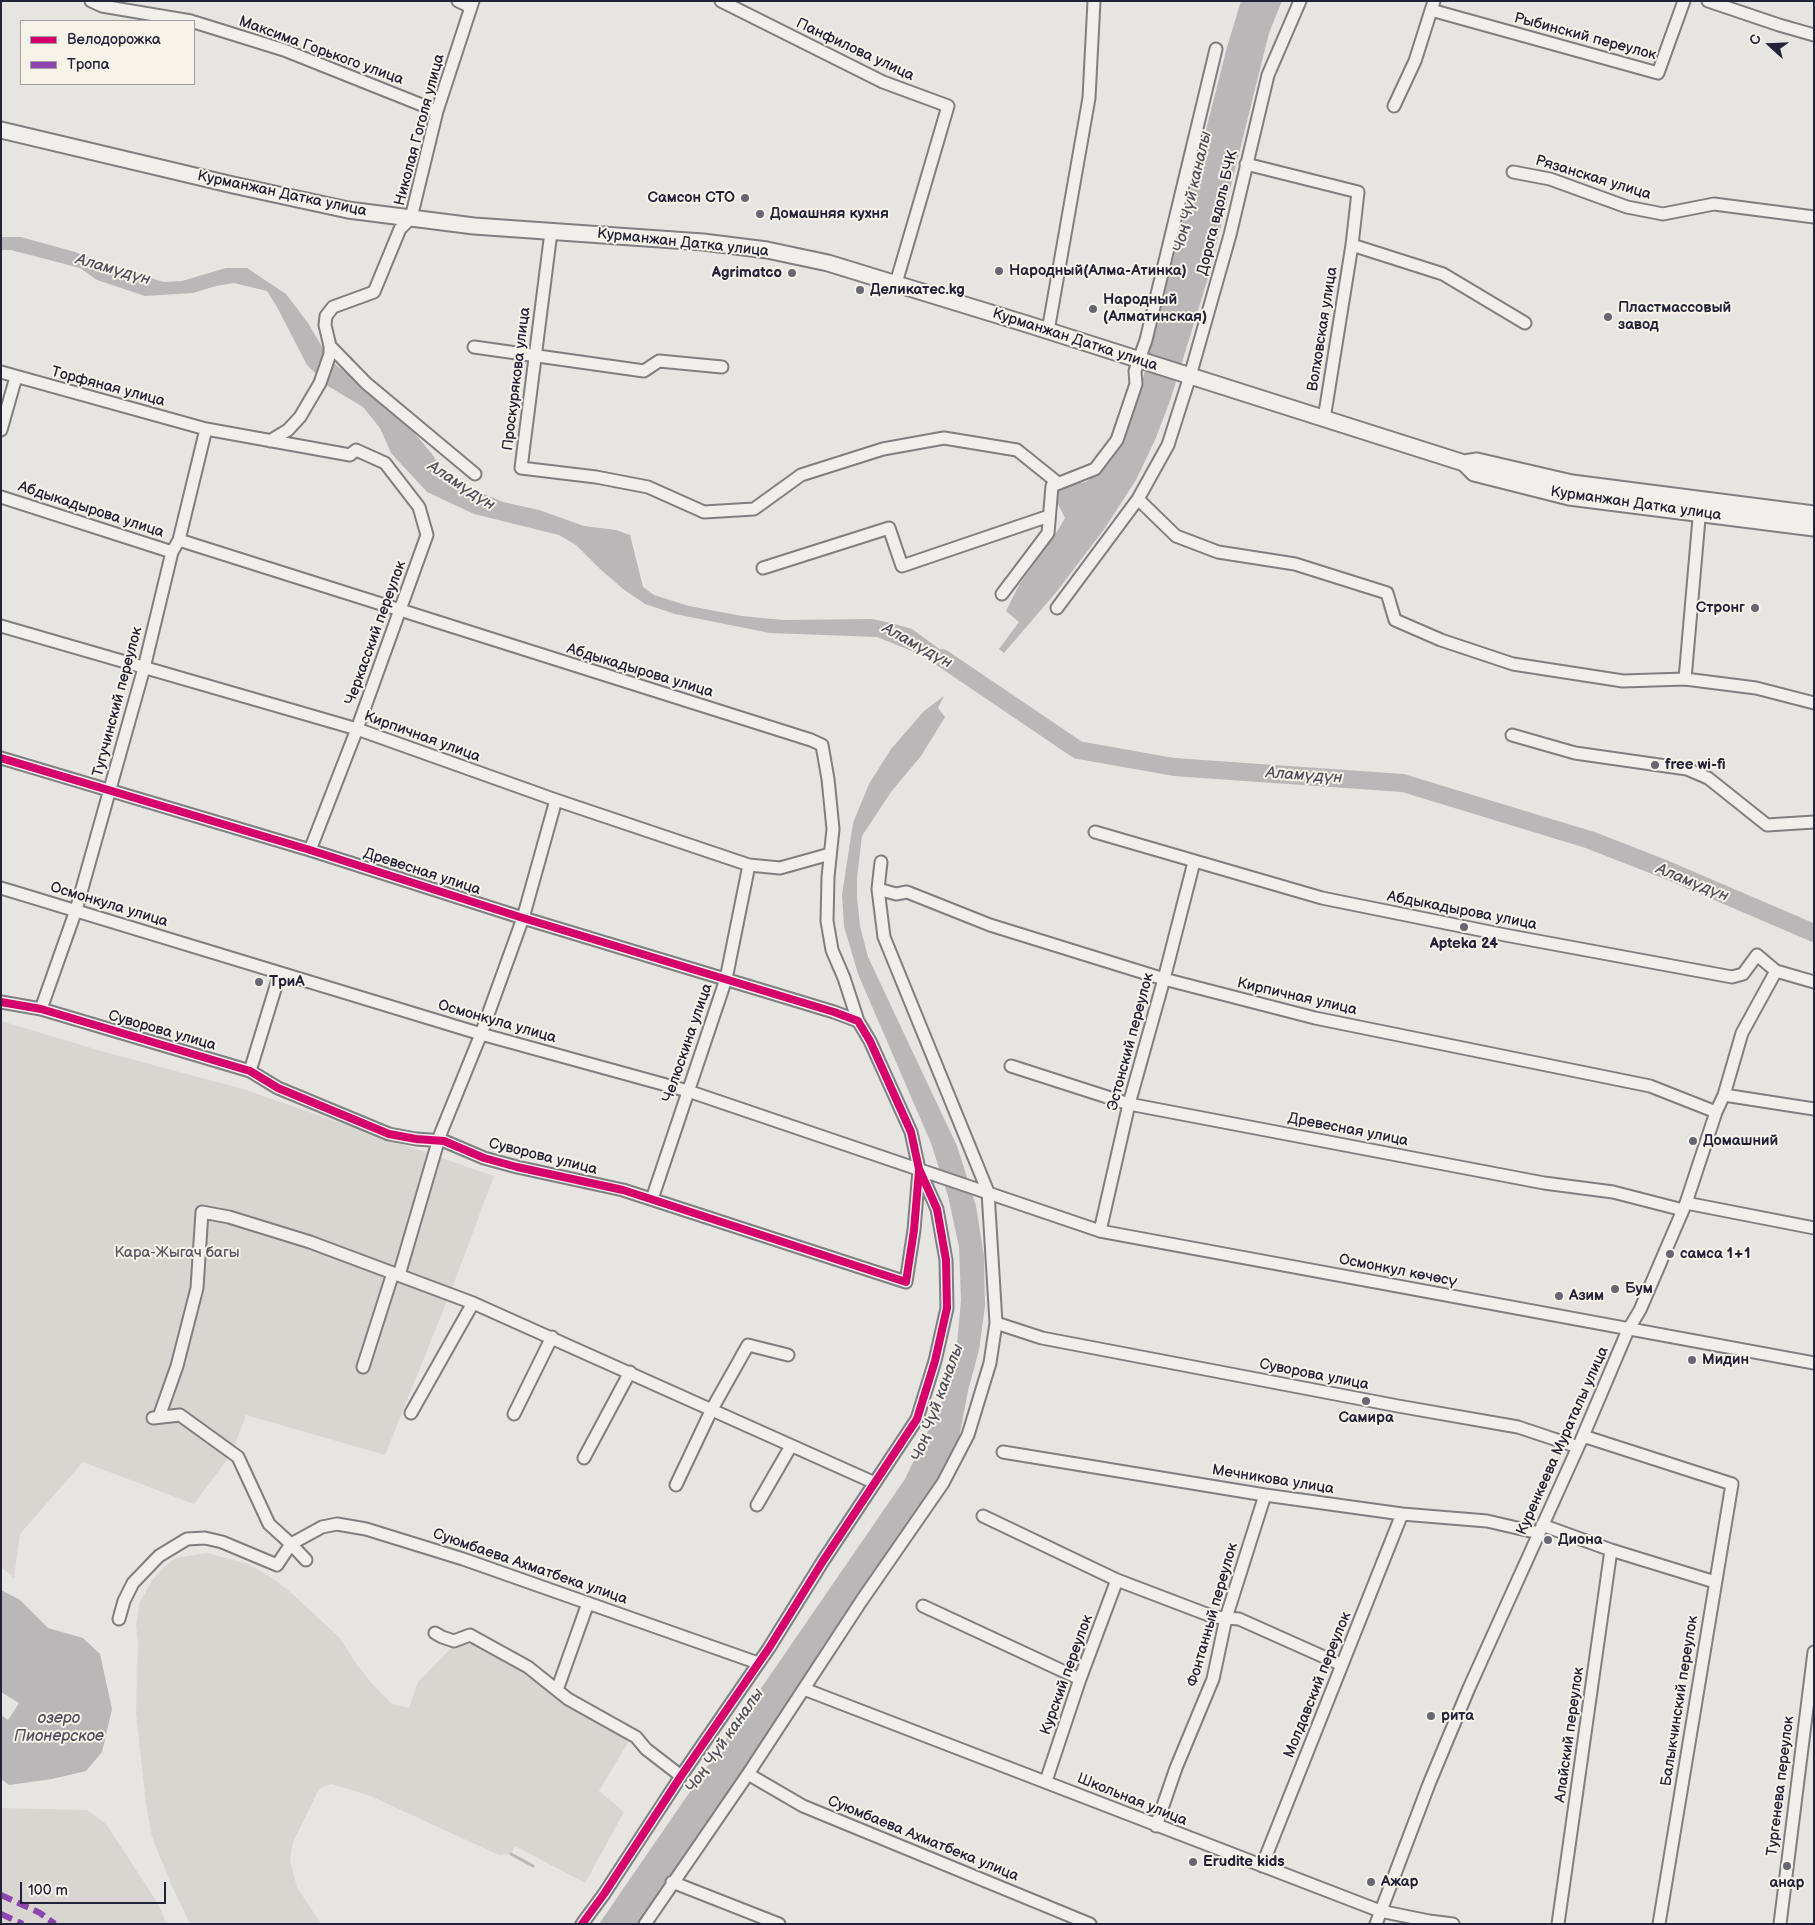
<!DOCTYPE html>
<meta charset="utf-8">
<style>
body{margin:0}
#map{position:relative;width:1815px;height:1925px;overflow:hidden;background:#e7e5e1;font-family:"Balsamiq Sans",sans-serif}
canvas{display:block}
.frame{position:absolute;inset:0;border:2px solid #22223b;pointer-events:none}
.legend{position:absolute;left:20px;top:20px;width:175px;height:65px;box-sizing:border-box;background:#f7f3e8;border:1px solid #a29fa3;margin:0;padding:6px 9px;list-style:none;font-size:15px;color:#22223b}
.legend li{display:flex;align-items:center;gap:10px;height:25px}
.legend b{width:25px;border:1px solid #a29fa3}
.north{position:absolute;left:1745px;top:20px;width:50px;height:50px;-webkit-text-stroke:4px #f7f3e8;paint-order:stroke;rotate:290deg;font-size:14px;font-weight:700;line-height:20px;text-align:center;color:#22223b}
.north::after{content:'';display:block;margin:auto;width:18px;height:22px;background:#22223b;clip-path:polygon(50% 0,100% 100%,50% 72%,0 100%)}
.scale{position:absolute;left:20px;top:1882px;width:146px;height:22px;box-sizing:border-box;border:2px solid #22223b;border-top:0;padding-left:6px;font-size:15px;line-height:18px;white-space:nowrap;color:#22223b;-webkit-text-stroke:4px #f7f3e8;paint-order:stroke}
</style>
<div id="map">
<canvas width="1815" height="1925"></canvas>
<div class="frame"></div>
<ul class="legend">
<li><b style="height:6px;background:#d6006c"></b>Велодорожка</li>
<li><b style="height:6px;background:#8e44ad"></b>Тропа</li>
</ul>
<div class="north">С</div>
<div class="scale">100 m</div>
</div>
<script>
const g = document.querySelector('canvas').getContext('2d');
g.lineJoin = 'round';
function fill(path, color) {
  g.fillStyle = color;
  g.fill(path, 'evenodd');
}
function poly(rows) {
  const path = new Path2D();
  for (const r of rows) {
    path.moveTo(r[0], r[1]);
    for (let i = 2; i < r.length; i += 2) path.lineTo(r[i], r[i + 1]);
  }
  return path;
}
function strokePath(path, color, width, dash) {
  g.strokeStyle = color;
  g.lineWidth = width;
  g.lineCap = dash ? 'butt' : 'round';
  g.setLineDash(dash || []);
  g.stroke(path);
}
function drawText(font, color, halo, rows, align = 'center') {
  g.font = font + ' "Balsamiq Sans",sans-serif';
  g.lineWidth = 4;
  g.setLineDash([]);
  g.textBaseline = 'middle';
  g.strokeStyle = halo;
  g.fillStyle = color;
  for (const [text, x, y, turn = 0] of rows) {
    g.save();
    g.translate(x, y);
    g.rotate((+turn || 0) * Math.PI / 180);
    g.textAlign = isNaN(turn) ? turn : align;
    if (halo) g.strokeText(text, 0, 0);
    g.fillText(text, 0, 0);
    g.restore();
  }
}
fill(poly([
 [1,1021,108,1053,243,1089,494,1176,451,1291,385,1455,246,1415,232,1453,194,1504,83,1462,20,1534,14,1578,1,1567],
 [207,1553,248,1564,271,1577,289,1591,340,1638,355,1662,373,1685,392,1704,409,1708,418,1682,454,1645,479,1644,522,1667,566,1702,629,1741,599,1791,624,1812,585,1883,515,1846,511,1854,499,1855,368,1795,331,1784,319,1789,293,1842,290,1860,297,1887,321,1924,190,1924,171,1884,152,1837,146,1804,136,1714,138,1643,136,1626,139,1604,151,1582,164,1567,175,1558],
 [1,1808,87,1810,106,1824,157,1902,167,1924,1,1924]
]), '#d9d6d2');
fill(poly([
 [1241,1,1282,1,1269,33,1208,278,1170,401,1155,440,1136,480,1105,528,1058,590,1004,653,999,649,1019,622,1006,611,1019,585,1058,530,1065,518,1055,498,1057,492,1069,485,1086,482,1093,477,1106,459,1124,429,1139,394,1227,47],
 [1,237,21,237,75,252,123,270,164,282,182,281,226,268,247,268,286,294,308,323,324,350,336,365,396,411,432,454,446,475,465,486,503,502,539,510,584,526,616,530,630,535,643,587,654,595,689,606,742,616,783,620,872,619,891,623,912,629,964,667,956,675,939,662,877,637,770,633,675,614,645,604,623,589,599,568,576,545,559,535,474,514,427,492,391,453,380,428,363,407,328,386,307,365,277,307,267,291,234,283,216,286,193,293,145,296,97,280,80,268,11,250,1,250],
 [944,696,938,708,945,717,921,756,891,792,862,836,857,878,857,897,860,926,868,957,957,1146,976,1206,984,1256,985,1306,979,1350,968,1391,958,1443,933,1488,638,1924,599,1924,905,1479,941,1404,957,1344,961,1300,959,1247,948,1196,931,1143,858,974,844,926,842,895,853,823,869,784,891,749,924,711],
 [1,1590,20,1600,48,1628,83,1638,100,1654,112,1709,102,1752,86,1771,52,1779,9,1785,1,1779,1,1715,8,1720,19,1703,1,1692]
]), '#bab7b8');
strokePath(poly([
 [511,1854,533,1866]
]), '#bab7b8', 3);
strokePath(poly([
 [942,658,1078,750,1174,767,1403,783,1590,840,1667,870,1814,933]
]), '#bab7b8', 18);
const minor = poly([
 [91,1,102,6,191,21],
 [458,1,471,7],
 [721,1,883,82,948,106,896,283],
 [1708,1,1779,25,1814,35],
 [1431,10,1658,73,1684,1],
 [194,22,284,50,437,111],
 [1394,106,1415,61,1434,1],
 [1246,164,1358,192,1352,245,1324,419],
 [1513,172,1550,179,1627,207,1663,214,1714,204,1814,217],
 [551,232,521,468,596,477,648,487,704,512,754,509,801,475,883,449,944,438,1017,450,1058,483],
 [1352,245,1443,274,1525,323],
 [1048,331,1089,98,1094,1],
 [330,346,366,383,475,474],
 [474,347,644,371,659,361,722,367],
 [1,372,206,429,350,455,356,450,385,463,419,507,427,535,357,729,310,850],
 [1,430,16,377],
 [270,441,288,430,300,417,320,383,330,354,330,346,325,325,326,316,333,307,374,292,400,229,411,218,437,111,473,1],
 [1,497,172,552],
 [1138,499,1176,536,1218,552,1295,564,1387,593,1395,620,1441,640,1513,664,1623,681,1685,679,1756,688,1814,703],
 [179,540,811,740,822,745,828,779,833,829,828,877,827,921,832,950,844,978,858,1021],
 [763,568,889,528,902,566,1049,516],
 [1002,594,1048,533,1052,486,1095,469,1117,440,1136,384,1135,371,1146,340,1216,49],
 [1057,608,1138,499,1168,445,1190,376,1230,235,1268,75,1300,1],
 [1,626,357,729,556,800,749,865,780,868,830,854],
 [1685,679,1700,507],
 [1512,735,1575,753,1687,769,1708,778,1767,825,1814,822],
 [1,758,310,850,523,918,834,1012,858,1021,870,1041,911,1132,919,1169,937,1209,946,1260,947,1308,935,1361,917,1419,823,1561,769,1648,681,1776,604,1894,582,1924],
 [1095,832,1322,898,1505,935,1732,977,1743,974,1757,955,1776,971,1814,982],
 [1,888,481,1034,688,1091,1100,1231,1814,1363],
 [878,889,896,894,907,892,990,925,1164,979,1315,1018,1650,1086,1716,1112],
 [1,1002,41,1009,250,1071,278,1088,389,1134,416,1139,444,1141,484,1158,517,1167,623,1190,906,1282,914,1230,919,1170],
 [41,1009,76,910,144,668,172,552,179,540,206,429],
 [1011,1066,1129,1104,1544,1183,1613,1192,1683,1210],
 [250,1071,280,973],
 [1724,1095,1814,1109],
 [652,1199,726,979,749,865],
 [1686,1203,1814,1228],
 [1100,1231,1129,1104,1164,979,1194,862],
 [399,1275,440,1135,481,1034,523,918,556,800],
 [996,1323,1042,1338,1398,1406,1518,1427,1578,1447],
 [363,1367,393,1273],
 [411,1413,473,1303,875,1483],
 [160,1414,177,1366,197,1288,202,1212,229,1217,310,1242,473,1303],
 [514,1414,552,1337],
 [153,1418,180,1415,238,1457,269,1524,291,1544,306,1560],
 [1583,1436,1732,1484,1659,1924],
 [1003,1452,1265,1495,1402,1514,1487,1521,1539,1533],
 [584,1458,630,1372],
 [676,1485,712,1409,748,1345,788,1355],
 [757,1505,791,1446],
 [983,1516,1117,1580,1214,1617,1239,1619,1342,1665],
 [1542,1525,1611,1550,1715,1582],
 [923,1606,1080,1679],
 [119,1619,124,1601,133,1583,159,1556,187,1539,205,1538,222,1542,277,1565,291,1544,322,1527,337,1524,366,1529,463,1559,758,1663],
 [435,1633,442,1637,454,1641,470,1635,528,1667,568,1699,636,1737,646,1749,681,1776],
 [804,1689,1380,1911,1429,1921,1453,1924],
 [557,1690,588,1603],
 [748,1774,803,1806,1090,1924],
 [1046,1781,1080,1679,1117,1580],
 [1156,1826,1176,1768,1213,1679,1226,1618,1265,1495],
 [1262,1866,1402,1514],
 [672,1882,779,1924],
 [645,1924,748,1774,862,1600,943,1483,968,1435,990,1363,996,1323,988,1192,884,937,878,889,881,862],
 [1376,1924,1429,1784,1469,1688,1583,1436,1628,1330,1640,1310,1686,1203,1716,1112,1724,1095,1742,1033,1776,971],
 [1558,1924,1611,1550],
 [1780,1924,1814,1652]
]);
const major = poly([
 [1,130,233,185,348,210,474,226,703,242,767,250,828,263,1030,325,1464,463,1477,461,1572,483,1814,514],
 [1464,463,1474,473,1569,497,1814,528]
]);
strokePath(minor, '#7f7e81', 15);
strokePath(major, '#7f7e81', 19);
strokePath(minor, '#f0efeb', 11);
strokePath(major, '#f0efeb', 15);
strokePath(poly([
 [1,1895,40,1913,55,1924],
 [1,1914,23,1924]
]), '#8e44ad', 6, [12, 6]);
strokePath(poly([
 [1,758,310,850,523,918,834,1012,858,1021,870,1041,911,1132,919,1169,937,1209,946,1260,947,1308,935,1361,917,1419,823,1561,769,1648,681,1776,604,1894,582,1924],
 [1,1002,41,1009,250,1071,278,1088,389,1134,416,1139,444,1141,484,1158,517,1167,623,1190,906,1282,914,1230,919,1171]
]), '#d6006c', 8);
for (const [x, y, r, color] of [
 [745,198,5,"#676675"],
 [760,214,5,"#676675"],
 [999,271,5,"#676675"],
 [792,273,5,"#676675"],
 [860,290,5,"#676675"],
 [1093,309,5,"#676675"],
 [1608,317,5,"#676675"],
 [1755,608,5,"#676675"],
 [1655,765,5,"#676675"],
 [1464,927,5,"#676675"],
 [259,982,5,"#676675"],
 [1693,1141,5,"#676675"],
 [1670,1254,5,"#676675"],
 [1615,1289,5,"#676675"],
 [1559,1296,5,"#676675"],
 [1692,1360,5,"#676675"],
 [1366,1401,5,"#676675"],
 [1548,1540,5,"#676675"],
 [1431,1716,5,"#676675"],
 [1193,1862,5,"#676675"],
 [1787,1866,5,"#676675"],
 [1371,1882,5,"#676675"]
]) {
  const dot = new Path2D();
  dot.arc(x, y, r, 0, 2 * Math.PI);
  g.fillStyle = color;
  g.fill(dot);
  strokePath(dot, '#f7f3e8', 2);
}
drawText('15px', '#22223b', '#f7f3e8', [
 ["Рыбинский переулок",1585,37,15],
 ["Панфилова улица",855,50,25],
 ["Максима Горького улица",321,51,20],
 ["Николая Гоголя улица",420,130,-75],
 ["Рязанская улица",1593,178,17],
 ["Курманжан Датка улица",282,194,12],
 ["Дорога вдоль БЧК",1218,213,-76],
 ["Курманжан Датка улица",683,243,6],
 ["Волховская улица",1323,329,-81],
 ["Курманжан Датка улица",1075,340,18],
 ["Проскурякова улица",517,379,-83],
 ["Торфяная улица",108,387,15],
 ["Курманжан Датка улица",1636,504,8],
 ["Абдыкадырова улица",91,510,18],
 ["Черкасский переулок",376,633,-70],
 ["Абдыкадырова улица",640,671,17],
 ["Тугучинский переулок",118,702,-75],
 ["Кирпичная улица",422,737,20],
 ["Древесная улица",422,872,18],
 ["Осмонкула улица",109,905,17],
 ["Абдыкадырова улица",1462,911,11],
 ["Кирпичная улица",1297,997,13],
 ["Осмонкула улица",497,1022,16],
 ["Суворова улица",162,1031,16],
 ["Эстонский переулок",1131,1042,-75],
 ["Челюскина улица",688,1043,-71],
 ["Древесная улица",1348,1130,11],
 ["Суворова улица",543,1157,14],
 ["Осмонкул көчөсү",1398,1271,11],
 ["Суворова улица",1314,1375,11],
 ["Куренкеева Мураталы улица",1563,1441,-66],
 ["Мечникова улица",1273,1480,9],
 ["Суюмбаева Ахматбека улица",530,1567,19],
 ["Фонтанный переулок",1213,1615,-74],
 ["Курский переулок",1067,1675,-70],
 ["Молдавский переулок",1318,1685,-68],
 ["Балыкчинский переулок",1680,1701,-81],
 ["Алайский переулок",1570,1735,-82],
 ["Тургенева переулок",1781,1786,-83],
 ["Школьная улица",1132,1800,22],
 ["Суюмбаева Ахматбека улица",923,1839,22]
]);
drawText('bold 15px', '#22223b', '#f7f3e8', [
 ["Самсон СТО",735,198,"right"],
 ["Домашняя кухня",770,214],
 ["Народный(Алма-Атинка)",1009,271],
 ["Agrimatco",782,273,"right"],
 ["Деликатес.kg",870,290],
 ["Народный",1103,300],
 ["(Алматинская)",1103,317],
 ["Пластмассовый",1618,308],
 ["завод",1618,325],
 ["Стронг",1745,608,"right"],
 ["free wi-fi",1665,765],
 ["Apteka 24",1464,944,"center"],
 ["ТриА",269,982],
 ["Домашний",1703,1141],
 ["самса 1+1",1680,1254],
 ["Бум",1625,1289],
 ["Азим",1569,1296],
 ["Мидин",1702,1360],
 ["Самира",1366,1418,"center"],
 ["Диона",1558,1540],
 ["рита",1441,1716],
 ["Erudite kids",1203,1862],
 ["Ажар",1381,1882],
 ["анар",1787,1883,"center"]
], 'left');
drawText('15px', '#555465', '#f7f3e8', [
 ["Кара-Жыгач багы",177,1253]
]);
drawText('italic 16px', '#504f60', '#f7f3e8', [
 ["Чоң Чүй каналы",1193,192,-77],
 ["Аламүдүн",113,270,16],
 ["Аламүдүн",461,486,33],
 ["Аламүдүн",917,646,29],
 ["Аламүдүн",1304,776,4],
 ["Аламүдүн",1692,883,22],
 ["Чоң Чүй каналы",938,1403,-70],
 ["озеро",59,1719],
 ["Пионерское",59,1737],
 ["Чоң Чүй каналы",725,1741,-55]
]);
</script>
